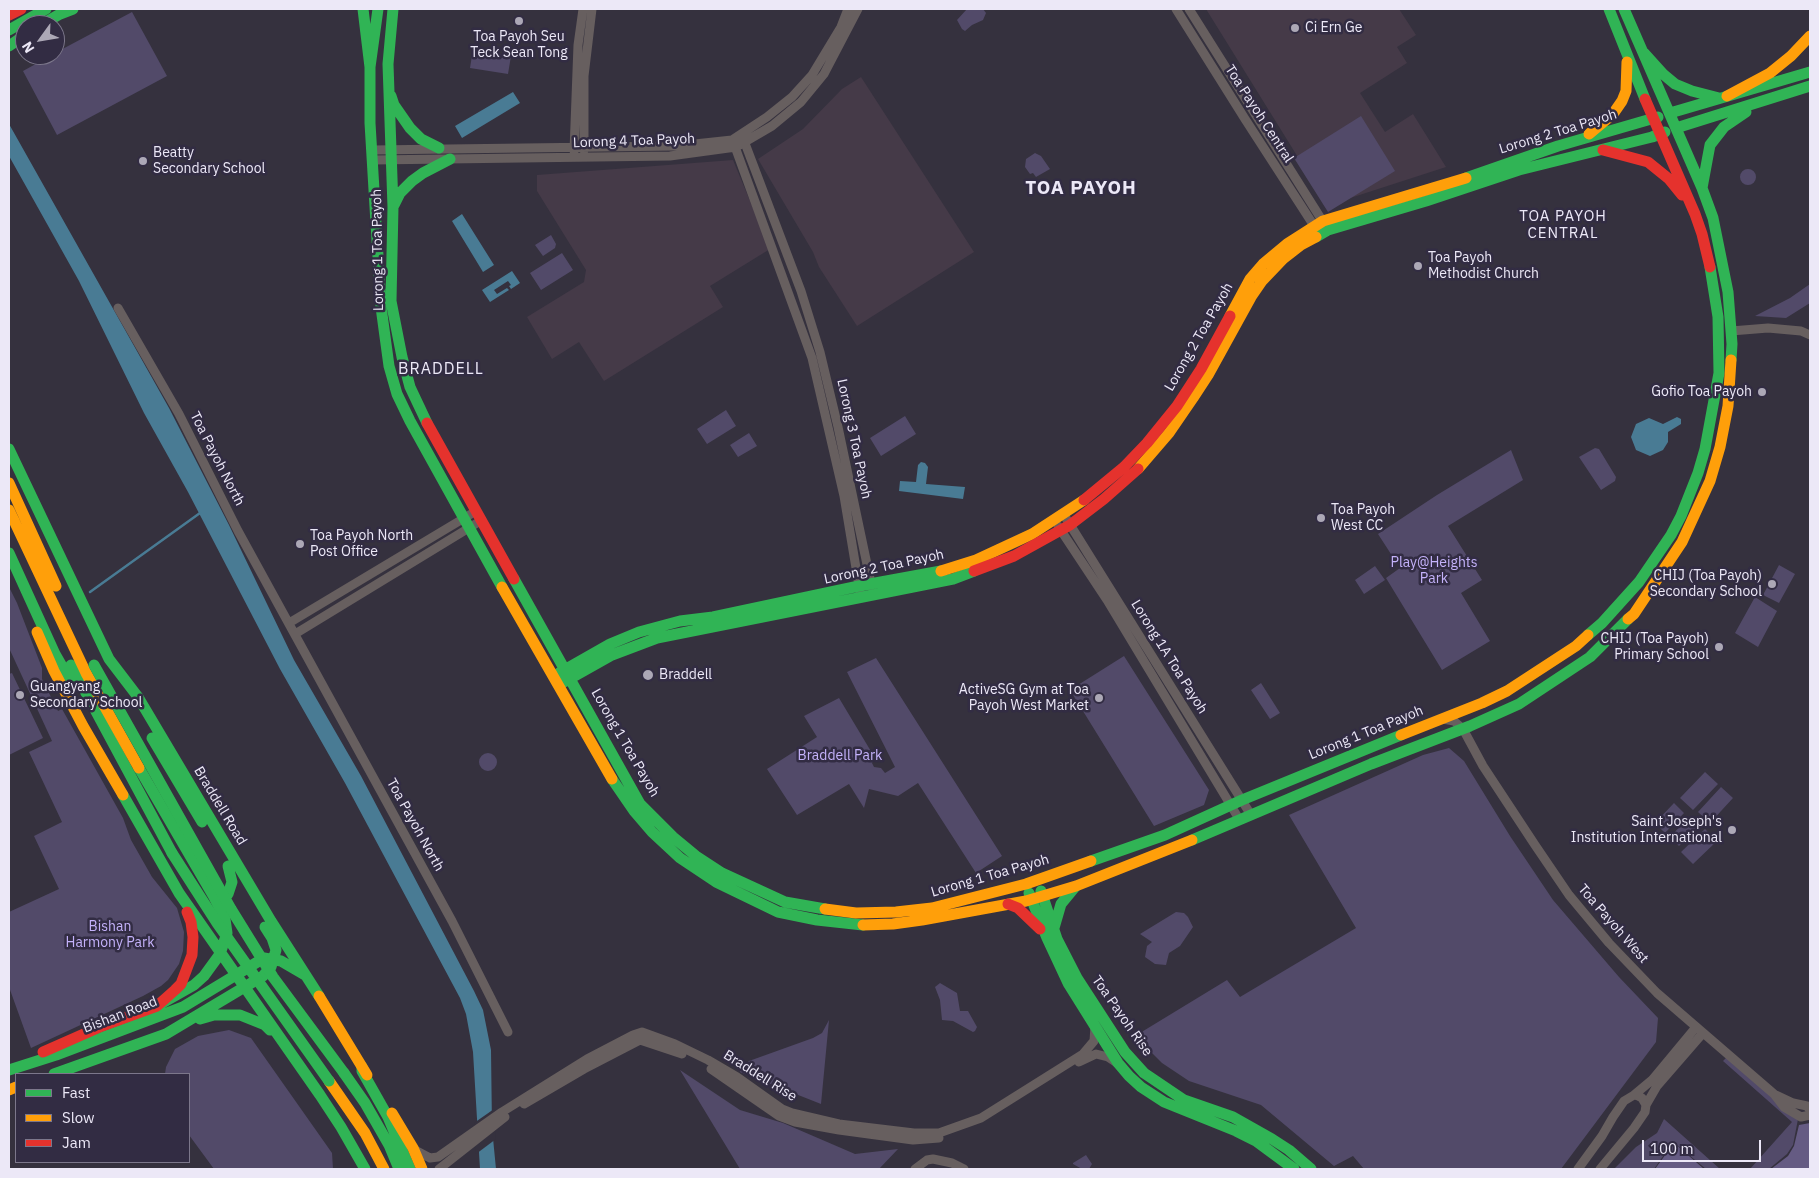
<!DOCTYPE html>
<style>
body{margin:0}
#map{position:relative;width:1819px;height:1178px;overflow:hidden;background:#35313e;font-family:"IBM Plex Sans",sans-serif}
canvas{display:block}
.frame{position:absolute;inset:0;border:10px solid #ece8f7;pointer-events:none}
.legend{position:absolute;left:15px;top:1073px;width:175px;height:90px;box-sizing:border-box;background:#322c43;border:1px solid #7c778b;margin:0;padding:6px 9px;list-style:none;font-size:15px;color:#ece8f7}
.legend li{display:flex;align-items:center;gap:10px;height:25px}
.legend b{width:25px;border:1px solid #7c778b}
.north{position:absolute;left:15px;top:15px;width:50px;height:50px;box-sizing:border-box;background:#322c43;border:1px solid #7c778b;border-radius:50%;rotate:238deg;font-size:14px;font-weight:700;line-height:20px;text-align:center;color:#ece8f7}
.north::after{content:'';display:block;margin:auto;width:18px;height:22px;background:#aca8b6;clip-path:polygon(50% 0,100% 100%,50% 72%,0 100%)}
.scale{position:absolute;left:1642px;top:1140px;width:119px;height:22px;box-sizing:border-box;border:2px solid #ece8f7;border-top:0;padding-left:6px;font-size:15px;line-height:18px;white-space:nowrap;color:#ece8f7;-webkit-text-stroke:4px #322c43;paint-order:stroke}
</style>
<div id="map">
<canvas width="1819" height="1178"></canvas>
<div class="frame"></div>
<ul class="legend">
<li><b style="height:6px;background:#30b455"></b>Fast</li>
<li><b style="height:6px;background:#ff9f0a"></b>Slow</li>
<li><b style="height:6px;background:#e5322d"></b>Jam</li>
</ul>
<div class="north">N</div>
<div class="scale">100 m</div>
</div>
<script>
const g = document.querySelector('canvas').getContext('2d');
g.lineJoin = 'round';
function fill(path, color) {
  g.fillStyle = color;
  g.fill(path, 'evenodd');
}
function poly(rows) {
  const path = new Path2D();
  for (const r of rows) {
    if (r.length === 3) {
      path.moveTo(r[0] + r[2], r[1]);
      path.arc(r[0], r[1], r[2], 0, 2 * Math.PI);
      continue;
    }
    path.moveTo(r[0], r[1]);
    for (let i = 2; i < r.length; i += 2) path.lineTo(r[i], r[i + 1]);
  }
  return path;
}
function strokePath(path, color, width, dash) {
  g.strokeStyle = color;
  g.lineWidth = width;
  g.lineCap = dash ? 'butt' : 'round';
  g.setLineDash(dash || []);
  g.stroke(path);
}
function drawText(font, color, halo, rows, align = 'center') {
  g.font = font + ' "IBM Plex Sans",sans-serif';
  g.lineWidth = 5;
  g.setLineDash([]);
  g.textBaseline = 'middle';
  g.strokeStyle = halo;
  g.fillStyle = color;
  for (const [text, x, y, turn = 0] of rows) {
    g.save();
    g.translate(x, y);
    g.rotate((+turn || 0) * Math.PI / 180);
    g.textAlign = isNaN(turn) ? turn : align;
    if (halo) g.strokeText(text, 0, 0);
    g.fillText(text, 0, 0);
    g.restore();
  }
}
fill(poly([
 [1206,9,1399,9,1416,35,1397,47,1407,63,1360,93,1385,132,1413,114,1446,167,1338,202,1322,196],
 [861,77,974,252,857,326,819,267,813,252,758,159,803,129,842,89],
 [733,160,770,249,710,286,723,307,604,381,579,342,552,359,527,317,584,282,586,270,537,191,537,175]
]), '#453a48');
fill(poly([
 [967,9,983,9,986,13,983,20,972,25,965,31,962,29,957,20],
 [132,12,167,76,57,135,23,71,52,55,55,55,55,53],
 [473,49,511,56,508,74,470,68],
 [1361,116,1395,171,1328,212,1294,158],
 [1035,153,1041,156,1050,169,1036,177,1033,173,1030,174,1025,167,1026,159],
 [1748,177,8],
 [551,235,556,244,555,248,543,256,535,245],
 [562,253,573,270,541,290,530,273],
 [1810,284,1810,303,1786,318,1755,316,1790,298],
 [726,410,736,426,707,444,697,429],
 [905,416,916,434,881,456,870,438],
 [749,433,757,446,738,457,730,445],
 [1595,448,1599,449,1616,477,1615,481,1601,490,1579,457],
 [1511,450,1523,480,1448,526,1482,580,1461,593,1490,641,1442,670,1386,578,1400,568,1378,534,1437,495],
 [1779,565,1795,574,1779,603,1763,595],
 [1375,566,1385,580,1364,594,1355,580],
 [9,587,17,603,42,668,42,679,58,711,62,709,123,818,131,840,152,877,177,908,184,932,183,951,179,964,168,980,161,986,143,996,31,1048,9,987,9,912,59,889,34,836,62,822,29,752,52,741,9,648],
 [1755,597,1777,611,1758,647,1735,633],
 [1124,656,1209,790,1204,805,1154,826,1070,690],
 [876,658,1002,856,976,873,918,783,898,796,869,789,864,808,849,784,797,815,767,769,817,737,804,716,839,698,875,758,872,763,874,767,881,768,885,773,895,767,847,672],
 [12,673,43,738,9,755,9,674],
 [1261,683,1280,713,1270,719,1251,690],
 [1449,748,1464,761,1510,836,1553,900,1619,977,1658,1018,1656,1042,1561,1169,1364,1169,1353,1156,1334,1166,1261,1105,1189,1081,1162,1063,1135,1036,1227,980,1240,997,1356,928,1289,815,1423,755],
 [488,762,9],
 [1705,772,1718,784,1693,810,1680,798],
 [1721,787,1733,798,1710,823,1698,812],
 [1674,803,1684,813,1665,833,1655,823],
 [1689,817,1698,826,1679,846,1670,837],
 [1705,829,1717,841,1693,864,1681,852],
 [1176,912,1184,913,1188,917,1193,927,1180,946,1169,953,1166,965,1155,964,1145,957,1147,946,1152,942,1140,934],
 [940,983,957,993,960,1011,968,1011,977,1027,975,1031,973,1032,953,1021,942,1020,940,1000,935,987],
 [829,1020,821,1104,740,1072,749,1061,813,1038,822,1033],
 [229,1030,251,1038,332,1153,333,1169,214,1169,189,1135,189,1074,165,1074,166,1067,175,1049,198,1036],
 [1727,1057,1798,1119,1793,1145,1787,1154,1769,1169,1750,1169,1792,1122,1723,1061],
 [680,1070,740,1110,783,1123,855,1154,898,1149,879,1169,740,1169],
 [1664,1119,1720,1169,1706,1169,1673,1142,1654,1169,1614,1169,1636,1147,1657,1133],
 [1086,1155,1092,1164,1089,1169,1082,1169,1073,1164,1073,1163]
]), '#524a69');
fill(poly([
 [1810,1123,1810,1169,1771,1169,1788,1156,1794,1146,1799,1125],
 [1674,1143,1704,1169,1655,1169]
]), '#655b83');
fill(poly([
 [513,92,520,103,462,138,455,126],
 [9,124,169,408,229,525,294,660,361,776,474,991,483,1010,491,1050,492,1128,496,1169,480,1169,473,1052,466,1014,460,998,345,783,280,669,188,492,144,413,79,281,9,156],
 [462,214,494,265,483,272,452,221],
 [512,271,520,283,511,289,509,286,511,285,508,281,494,290,497,294,507,288,509,290,490,302,482,290],
 [1677,417,1681,419,1681,424,1668,432,1668,442,1663,450,1650,456,1636,450,1631,437,1636,424,1649,418,1663,424],
 [921,462,925,463,928,467,926,484,965,487,963,499,899,491,900,481,916,482,918,465]
]), '#497b94');
fill(poly([
 [494,1109,496,1139,476,1154,474,1123]
]), '#35313e');
strokePath(poly([
 [90,592,200,513]
]), '#497b94', 2.5);
strokePath(poly([
 [1176,9,1245,119,1318,232],
 [1189,9,1325,225],
 [743,138,801,291,820,352,838,427,872,588],
 [734,144,812,358,844,496,860,592],
 [372,150,676,146,732,140,767,117,792,97,812,75,841,27,848,9],
 [584,150,584,76,592,9],
 [574,151,578,45,583,9],
 [373,160,670,156,736,147,772,126,801,102,824,74,858,9],
 [118,308,179,414,238,531,452,921,508,1032],
 [1731,331,1768,328,1801,331,1810,335],
 [1064,515,1251,815],
 [1058,526,1107,600,1239,819],
 [289,623,476,511],
 [295,634,482,520],
 [1443,719,1454,721,1463,729,1483,766,1535,845,1569,895,1609,943,1657,993,1774,1094,1784,1107,1801,1117,1810,1115],
 [1079,1062,1096,1054,1108,1057,1117,1063],
 [711,1069,779,1116,795,1122,839,1130,913,1140,939,1138],
 [1634,1095,1652,1080,1696,1027],
 [1776,1095,1793,1103,1807,1106,1810,1110],
 [524,1104,584,1069,640,1040,682,1054],
 [413,1149,430,1158,438,1157,502,1112,587,1059,633,1035,642,1032,675,1044,708,1060,737,1077,782,1109,792,1113,839,1124,914,1133,939,1133,981,1118,1083,1054,1094,1041,1095,1026],
 [439,1169,505,1117],
 [915,1169,927,1160,933,1159,952,1163,964,1169],
 [1578,1169,1602,1136,1613,1117,1624,1101,1634,1095,1638,1096,1642,1098,1646,1105],
 [1600,1169,1634,1128,1645,1112,1646,1105,1657,1086,1703,1033]
]), '#675f5f', 9);
strokePath(poly([
 [363,9,370,67],
 [378,9,370,67,370,123,381,307,389,366,397,394,410,421,502,587],
 [393,9,388,64,393,207,391,301,402,357,410,387,427,423],
 [1609,9,1645,99],
 [1624,9,1702,188,1713,218,1728,292,1732,344,1731,360],
 [41,25,60,14,73,9],
 [9,30,46,9],
 [9,46,25,35],
 [1644,53,1663,74,1675,84,1692,91,1719,98],
 [391,96,394,105,410,128,421,139,439,148],
 [1670,113,1810,72],
 [1676,128,1810,86],
 [1466,178,1558,146,1658,117],
 [1702,188,1710,145,1724,127,1746,112],
 [394,205,400,193,412,181,423,173,450,159],
 [1316,237,1328,230,1426,201,1519,170,1652,137,1665,132],
 [9,449,109,659,138,697,271,921,319,996],
 [9,553,55,654,71,682],
 [514,579,640,804,673,837,696,856,722,873,785,902,825,909],
 [1588,635,1602,623,1639,582,1671,535,1681,516,1698,473,1705,449,1719,373,1718,317,1710,267],
 [71,665,172,853],
 [559,673,610,644,639,632,680,621,713,617,859,586,941,571],
 [564,682,612,655,657,638,953,579,974,571],
 [152,738,202,822],
 [139,768,214,897,225,919,227,933,220,954,204,976,194,985,157,1006],
 [612,779,634,811,652,832,680,858,716,882,778,912,817,920,863,925],
 [123,795,179,893,320,1095,341,1127,365,1169],
 [1192,840,1371,764,1470,726,1519,704,1590,657,1628,619],
 [1091,861,1165,835,1242,800,1401,735],
 [1041,891,1057,939,1077,978,1125,1052,1144,1073,1184,1100,1233,1117,1272,1139,1289,1150,1311,1169],
 [1029,893,1047,938,1068,983,1118,1063,1129,1076,1141,1087,1164,1102,1236,1131,1256,1141,1294,1169],
 [214,897,221,897,228,894,232,882,228,866],
 [1054,928,1061,904,1075,887],
 [200,1019,214,1015,240,1015,265,1025,270,1030],
 [362,1067,362,1071,388,1117,410,1169],
 [9,1070,56,1055,183,1007,264,958,281,961,305,975],
 [344,1073,365,1103,389,1145,399,1169],
 [54,1074,166,1034,263,976,271,967,276,950,272,938,265,927]
]), '#30b455', 11);
strokePath(poly([
 [1727,96,1770,73,1791,56,1810,36],
 [1589,134,1613,114,1622,101,1626,91,1627,62],
 [1230,316,1250,279,1263,264,1287,244,1323,221,1466,178],
 [1138,469,1169,433,1193,398,1208,375,1251,297,1262,281,1283,259,1301,245,1316,237],
 [9,483,56,586],
 [9,510,86,673,139,768],
 [941,571,976,560,1032,534,1084,500],
 [502,587,612,779],
 [1628,619,1634,614,1682,542,1710,481,1720,447,1728,406,1731,360],
 [37,632,54,671,83,726,123,795],
 [1401,735,1482,703,1507,691,1576,646,1588,635],
 [825,909,856,913,896,912,932,908,1026,884,1091,861],
 [863,925,893,924,922,920,1026,901,1076,886,1192,840],
 [319,996,367,1075],
 [329,1081,365,1133,384,1169],
 [9,1090,16,1087],
 [392,1113,413,1148,422,1169]
]), '#ff9f0a', 11);
strokePath(poly([
 [9,15,21,9],
 [1645,99,1695,214,1702,234,1710,267],
 [1603,150,1648,162,1669,179,1682,195],
 [427,423,514,579],
 [1084,500,1124,467,1147,443,1177,406,1201,369,1230,316],
 [974,571,1014,556,1070,525,1104,499,1138,469],
 [1008,904,1018,908,1040,929],
 [43,1052,102,1026,157,1006,175,990,181,984,192,955,193,937,191,922,187,912]
]), '#e5322d', 11);
strokePath(poly([
 [94,665,231,909,273,977,344,1073],
 [172,853,217,923,329,1081]
]), '#30b455', 11);
for (const [x, y, r, color] of [
 [519,21,5,"#aca8b6"],
 [1295,28,5,"#aca8b6"],
 [143,161,5,"#aca8b6"],
 [1418,266,5,"#aca8b6"],
 [1762,392,5,"#aca8b6"],
 [1321,518,5,"#aca8b6"],
 [300,544,5,"#aca8b6"],
 [1772,584,5,"#aca8b6"],
 [1719,647,5,"#aca8b6"],
 [648,675,6,"#aca8b6"],
 [20,695,5,"#aca8b6"],
 [1099,698,5,"#aca8b6"],
 [1732,830,5,"#aca8b6"]
]) {
  const dot = new Path2D();
  dot.arc(x, y, r, 0, 2 * Math.PI);
  g.fillStyle = color;
  g.fill(dot);
  strokePath(dot, '#322c43', 2);
}
drawText('14px', '#ece8f7', '#322c43', [
 ["Ci Ern Ge",1305,28],
 ["Toa Payoh Seu",519,37,"center"],
 ["Teck Sean Tong",519,53,"center"],
 ["Beatty",153,153],
 ["Secondary School",153,169],
 ["Toa Payoh",1428,258],
 ["Methodist Church",1428,274],
 ["Gofio Toa Payoh",1752,392,"right"],
 ["Toa Payoh",1331,510],
 ["West CC",1331,526],
 ["Toa Payoh North",310,536],
 ["Post Office",310,552],
 ["CHIJ (Toa Payoh)",1762,576,"right"],
 ["Secondary School",1762,592,"right"],
 ["CHIJ (Toa Payoh)",1709,639,"right"],
 ["Primary School",1709,655,"right"],
 ["Braddell",659,675],
 ["Guangyang",30,687],
 ["Secondary School",30,703],
 ["ActiveSG Gym at Toa",1089,690,"right"],
 ["Payoh West Market",1089,706,"right"],
 ["Saint Joseph's",1722,822,"right"],
 ["Institution International",1722,838,"right"]
], 'left');
drawText('14px', '#ece8f7', '#322c43', [
 ["Toa Payoh Central",1259,114,57],
 ["Lorong 2 Toa Payoh",1558,132,-17],
 ["Lorong 4 Toa Payoh",634,141,-2],
 ["Lorong 1 Toa Payoh",378,250,-91],
 ["Lorong 2 Toa Payoh",1199,337,-60],
 ["Lorong 3 Toa Payoh",854,439,78],
 ["Toa Payoh North",217,459,63],
 ["Lorong 2 Toa Payoh",884,567,-12],
 ["Lorong 1A Toa Payoh",1169,657,58],
 ["Lorong 1 Toa Payoh",1366,733,-22],
 ["Lorong 1 Toa Payoh",625,743,60],
 ["Braddell Road",220,806,59],
 ["Toa Payoh North",415,825,61],
 ["Lorong 1 Toa Payoh",990,876,-16],
 ["Toa Payoh West",1613,924,49],
 ["Bishan Road",120,1015,-21],
 ["Toa Payoh Rise",1122,1016,55],
 ["Braddell Rise",760,1076,32]
]);
drawText('14px', '#c4b2fa', '#322c43', [
 ["Play@Heights",1434,563],
 ["Park",1434,579],
 ["Braddell Park",840,756],
 ["Bishan",110,927],
 ["Harmony Park",110,943]
]);
g.letterSpacing = '1px';
drawText('15px', '#ece8f7', '#322c43', [
 ["TOA PAYOH",1563,217],
 ["CENTRAL",1563,234]
]);
g.letterSpacing = '0px';
g.letterSpacing = '1px';
drawText('16px', '#ece8f7', '#322c43', [
 ["BRADDELL",441,369]
]);
g.letterSpacing = '0px';
g.letterSpacing = '1px';
drawText('bold 19px', '#ece8f7', '#322c43', [
 ["TOA PAYOH",1081,189]
]);
g.letterSpacing = '0px';
</script>
